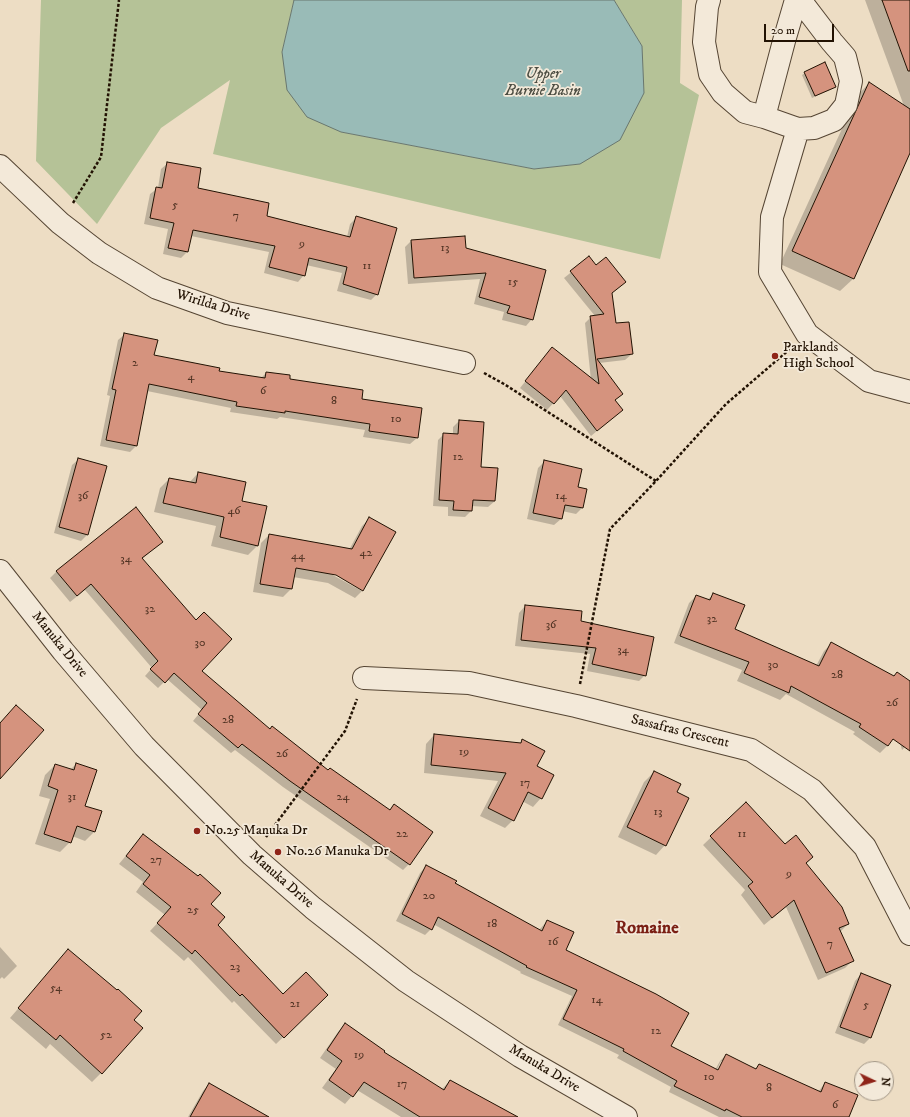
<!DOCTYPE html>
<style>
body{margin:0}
#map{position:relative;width:910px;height:1117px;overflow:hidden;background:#edddc4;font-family:"IM FELL DW Pica",serif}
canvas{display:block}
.north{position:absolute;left:854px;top:1061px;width:40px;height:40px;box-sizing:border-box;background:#f3e9d9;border:1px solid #9f9383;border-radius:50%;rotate:94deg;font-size:11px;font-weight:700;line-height:16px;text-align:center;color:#221203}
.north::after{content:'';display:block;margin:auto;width:14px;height:18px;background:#8f2418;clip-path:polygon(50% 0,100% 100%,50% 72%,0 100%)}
.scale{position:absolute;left:764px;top:24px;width:70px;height:18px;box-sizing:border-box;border:2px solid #221203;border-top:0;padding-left:5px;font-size:12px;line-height:14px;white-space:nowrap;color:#221203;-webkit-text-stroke:3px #f3e9d9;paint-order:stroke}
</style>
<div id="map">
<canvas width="910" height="1117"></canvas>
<div class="north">N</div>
<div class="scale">20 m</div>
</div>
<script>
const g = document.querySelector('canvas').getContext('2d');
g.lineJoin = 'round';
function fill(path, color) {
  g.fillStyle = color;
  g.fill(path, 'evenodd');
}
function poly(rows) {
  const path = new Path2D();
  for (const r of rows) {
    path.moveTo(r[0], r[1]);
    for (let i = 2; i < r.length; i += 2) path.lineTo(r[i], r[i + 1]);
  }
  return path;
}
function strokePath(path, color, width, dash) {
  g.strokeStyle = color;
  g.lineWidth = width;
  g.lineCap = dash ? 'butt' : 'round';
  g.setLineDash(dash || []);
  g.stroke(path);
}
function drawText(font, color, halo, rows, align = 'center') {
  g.font = font + ' "IM FELL DW Pica",serif';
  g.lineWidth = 3.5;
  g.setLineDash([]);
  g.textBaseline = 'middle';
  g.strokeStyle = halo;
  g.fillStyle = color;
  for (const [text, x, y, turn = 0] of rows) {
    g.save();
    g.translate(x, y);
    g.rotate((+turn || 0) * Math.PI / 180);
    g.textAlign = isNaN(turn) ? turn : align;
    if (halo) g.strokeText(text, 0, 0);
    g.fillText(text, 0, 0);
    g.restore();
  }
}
fill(poly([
 [41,0,294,0,282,52,341,132,534,169,580,164,642,46,614,0,682,0,680,83,699,95,660,259,213,154,230,80,161,128,97,224,36,161]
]), '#b5c297');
const water = poly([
 [294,0,614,0,642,46,644,93,620,140,580,164,534,169,341,132,307,117,287,90,282,52,294,0]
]);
fill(water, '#99bbb7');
strokePath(water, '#69776f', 1);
fill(poly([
 [865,0,910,0,910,151,853,279,840,291,780,264,857,96,869,83,904,106],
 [805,73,835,86,832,89,812,98,802,75],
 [168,163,196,189,266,217,347,237,350,224,357,217,377,294,371,300,337,291,342,273,306,265,304,275,298,282,264,273,269,252,191,236,188,251,181,258,163,254,168,229,144,224,150,194,158,188,161,169],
 [411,241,465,249,532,319,526,326,502,320,504,312,474,304,480,279,408,284,405,247],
 [589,258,596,266,625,282,611,294,615,324,632,354,625,360,599,363,622,394,614,401,622,410,591,436,560,396,547,410,520,388,552,348,591,380,585,323,591,317,595,316,564,278],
 [125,334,153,356,218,372,260,379,266,373,289,380,361,400,421,409,417,438,410,444,363,437,365,430,280,417,277,419,230,412,231,408,147,391,136,446,130,452,100,446,110,396,107,395,118,340],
 [459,421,480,468,497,469,495,501,488,507,471,506,471,511,465,517,448,516,448,507,433,506,438,440,444,434,453,434,453,427],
 [79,459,106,467,87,535,81,541,54,533,72,465],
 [545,461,577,488,586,490,582,508,576,514,562,511,561,519,554,525,527,519,538,468],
 [198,473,241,502,258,545,248,555,211,546,216,526,154,512,160,488,169,479,189,483],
 [370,518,363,590,355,598,328,583,293,577,291,589,283,597,253,592,261,543,269,535,349,550,362,526],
 [332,572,362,588,362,591,331,574],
 [162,542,142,559,200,671,270,730,328,771,389,811,394,806,409,864,403,870,283,787,235,750,231,753,193,721,202,710,167,679,158,688,145,676,152,668,85,590,70,602,50,578,57,571],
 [714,594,734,630,816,666,824,651,831,644,893,677,897,673,910,682,910,741,909,743,902,750,897,731,887,746,880,753,853,734,855,732,786,694,780,700,737,681,742,670,674,643,689,603,696,596,707,600],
 [525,606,580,622,645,675,639,681,587,671,590,654,515,646,519,613],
 [434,735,519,744,523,741,535,767,553,775,541,798,533,807,522,801,513,820,505,828,480,816,498,781,424,773,426,744],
 [76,764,83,806,95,831,85,841,72,836,70,842,60,852,35,844,50,799,39,796,45,775,55,765,70,770],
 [654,772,665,845,656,855,618,837,644,782],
 [746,804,785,846,812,857,806,864,848,924,840,932,852,961,845,968,818,980,786,907,764,925,741,895,745,890,703,845],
 [143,835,210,904,217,925,283,995,327,995,276,1044,234,1001,232,1003,188,957,184,961,150,931,165,915,136,892,143,882,119,864],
 [426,866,454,884,539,930,547,921,564,950,670,1047,715,1070,720,1061,726,1055,755,1069,759,1065,818,1092,825,1083,848,1117,719,1117,669,1092,671,1087,617,1058,619,1055,558,1025,572,996,520,973,521,972,433,924,431,929,425,935,396,921,420,873],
 [721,1061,723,1061,717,1075,715,1074],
 [0,947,17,966,4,979,2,977,0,979],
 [68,951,133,1020,101,1073,92,1082,50,1044,46,1049,10,1018],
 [861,974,890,985,870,1038,864,1044,835,1033,855,981],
 [345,1024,383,1053,442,1089,450,1081,496,1117,401,1117,357,1090,345,1104,322,1088,336,1069,320,1058,338,1032],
 [209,1084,249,1117,188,1117,203,1091]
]), '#0003');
const building = poly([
 [882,0,910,0,910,71,908,71,882,0],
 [825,62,836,87,815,96,804,72,825,62],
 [869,82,910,109,910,153,854,279,792,251,869,82],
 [167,162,201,168,198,188,269,203,267,216,350,237,356,216,397,228,378,295,343,284,347,267,309,258,305,276,269,267,275,246,193,230,188,252,168,248,174,223,150,218,156,187,162,188,167,162],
 [465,236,466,248,546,270,533,320,507,313,510,306,479,297,486,273,414,278,411,240,465,236],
 [589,256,596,265,606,257,626,282,612,293,616,323,629,322,633,354,597,359,623,394,615,400,623,410,597,431,566,390,554,404,525,381,552,347,599,384,590,316,604,314,570,271,589,256],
 [124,333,158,340,154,355,220,368,219,371,265,378,266,372,290,375,290,379,363,390,362,399,422,408,418,438,369,431,370,424,285,411,285,413,236,406,237,402,149,384,137,446,106,440,116,390,112,389,124,333],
 [459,420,484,422,481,467,498,468,495,501,473,500,472,511,453,510,454,501,439,500,443,433,458,434,459,420],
 [78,458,107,466,88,535,59,527,78,458],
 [544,460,582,469,578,487,587,489,583,508,565,505,562,519,533,513,544,460],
 [198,472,246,482,242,501,267,506,258,546,220,537,224,517,163,503,169,478,196,483,198,472],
 [136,507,163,542,142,558,196,620,204,612,232,639,202,671,270,729,272,726,328,770,330,768,390,810,394,804,433,832,410,865,290,781,242,744,238,748,198,714,207,703,174,673,165,683,150,669,158,661,91,584,77,596,56,571,136,507],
 [369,517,396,532,363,591,336,575,296,568,292,589,260,584,269,534,352,549,369,517],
 [713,593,745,605,735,629,819,666,831,642,894,676,897,672,910,681,910,751,893,739,888,746,859,727,861,724,791,686,789,693,744,673,749,662,680,636,696,595,710,600,713,593],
 [525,605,582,611,581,621,654,637,646,676,592,664,596,648,521,640,525,605],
 [16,705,44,730,0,779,0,723,16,705],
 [434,734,521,743,522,739,545,751,537,766,554,775,542,799,528,792,514,821,488,808,506,773,431,765,434,734],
 [76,763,97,770,85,806,102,811,95,832,77,826,71,843,44,834,58,790,48,786,55,764,74,770,76,763],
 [654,771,681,784,677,792,689,798,666,846,627,827,654,771],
 [746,802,785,844,796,835,813,857,806,863,842,907,849,924,839,928,854,961,826,973,794,900,772,918,748,886,753,882,710,836,746,802],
 [143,834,198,876,200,874,221,893,211,904,225,917,218,925,283,994,306,972,328,995,284,1038,242,994,240,996,195,950,192,954,157,923,171,907,143,884,150,875,126,856,143,834],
 [426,865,457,881,455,883,542,931,547,920,574,932,566,950,656,994,689,1013,671,1046,718,1070,726,1054,756,1069,759,1064,821,1092,825,1082,858,1095,849,1117,742,1117,726,1109,725,1111,674,1086,677,1081,623,1051,624,1049,563,1019,577,990,526,967,527,966,438,917,432,930,402,914,426,865],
 [68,949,117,990,118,989,142,1011,134,1020,143,1028,102,1074,60,1035,56,1040,18,1008,68,949],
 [861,973,891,985,871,1038,840,1027,861,973],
 [345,1023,385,1051,384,1052,444,1090,450,1080,518,1117,420,1117,364,1082,353,1097,329,1080,342,1061,327,1050,345,1023],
 [209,1083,269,1117,190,1117,209,1083]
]);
fill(building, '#d5937e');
strokePath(building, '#221203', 1);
const minor = poly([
 [709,0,707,7,704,42,710,74,723,93,745,112,764,117,798,129,814,128,834,120,846,105,851,81,845,57,832,42,800,0],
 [764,117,784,41,796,0],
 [798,129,772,217,770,272,807,334,869,381,910,392],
 [0,166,60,223,99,253,157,288,227,313,464,363],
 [0,571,63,651,144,746,252,855,313,908,406,981,520,1056,626,1117],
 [364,678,469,683,576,706,751,750,812,790,865,847,910,934]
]);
strokePath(minor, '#554533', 24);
strokePath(poly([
 [73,203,101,157,119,0],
 [484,373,504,384,656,481],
 [580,684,610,529,656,481,726,404,790,349],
 [266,837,345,731,357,699]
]), '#221203', 2.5, [3, 2]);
strokePath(minor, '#f3e9d9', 22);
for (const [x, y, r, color] of [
 [775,356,4,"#8f2418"],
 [197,831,4,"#8f2418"],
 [278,852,4,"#8f2418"]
]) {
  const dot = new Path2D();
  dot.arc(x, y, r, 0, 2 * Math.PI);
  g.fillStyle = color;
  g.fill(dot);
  strokePath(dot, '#f3e9d9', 1.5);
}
drawText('12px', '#4f3222', null, [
 ["5",175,206],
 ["7",236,217],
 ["9",302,245],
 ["13",445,249],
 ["11",367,267],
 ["15",513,283],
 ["2",135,364],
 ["4",191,378],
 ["6",263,392],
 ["8",334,402],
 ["10",396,420],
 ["12",458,458],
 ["36",83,497],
 ["14",561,497],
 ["46",234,512],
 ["42",366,554],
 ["44",298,557],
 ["34",126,560],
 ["32",150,610],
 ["32",712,620],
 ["36",551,626],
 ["30",200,644],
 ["34",623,651],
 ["30",773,666],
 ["28",837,676],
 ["26",892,704],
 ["28",228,721],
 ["19",464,753],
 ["26",282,755],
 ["17",525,784],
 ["31",72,798],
 ["24",343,798],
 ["13",658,813],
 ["22",402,835],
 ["11",742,835],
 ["27",156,861],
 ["9",789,875],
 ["20",429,897],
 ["25",193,911],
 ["18",492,925],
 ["16",553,943],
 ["7",830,945],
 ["23",235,968],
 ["54",56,989],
 ["14",597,1001],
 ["21",295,1005],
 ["5",866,1006],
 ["12",656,1032],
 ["52",106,1036],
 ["19",359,1056],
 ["10",709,1078],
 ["17",402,1085],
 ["8",769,1089],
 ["6",835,1106]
]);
drawText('14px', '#221203', '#f3e9d9', [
 ["Wirilda Drive",213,306,17],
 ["Manuka Drive",59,645,51],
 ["Sassafras Crescent",680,732,14],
 ["Manuka Drive",281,880,41],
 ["Manuka Drive",544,1069,31]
]);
drawText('14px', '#221203', '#f3e9d9', [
 ["Parklands",783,348],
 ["High School",783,364],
 ["No.25 Manuka Dr",205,831],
 ["No.26 Manuka Dr",286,852]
], 'left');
drawText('italic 15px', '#4c4d42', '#f3e9d9', [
 ["Upper",543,75],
 ["Burnie Basin",543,92]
]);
drawText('bold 18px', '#7a1f14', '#f3e9d9', [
 ["Romaine",647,929]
]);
</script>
